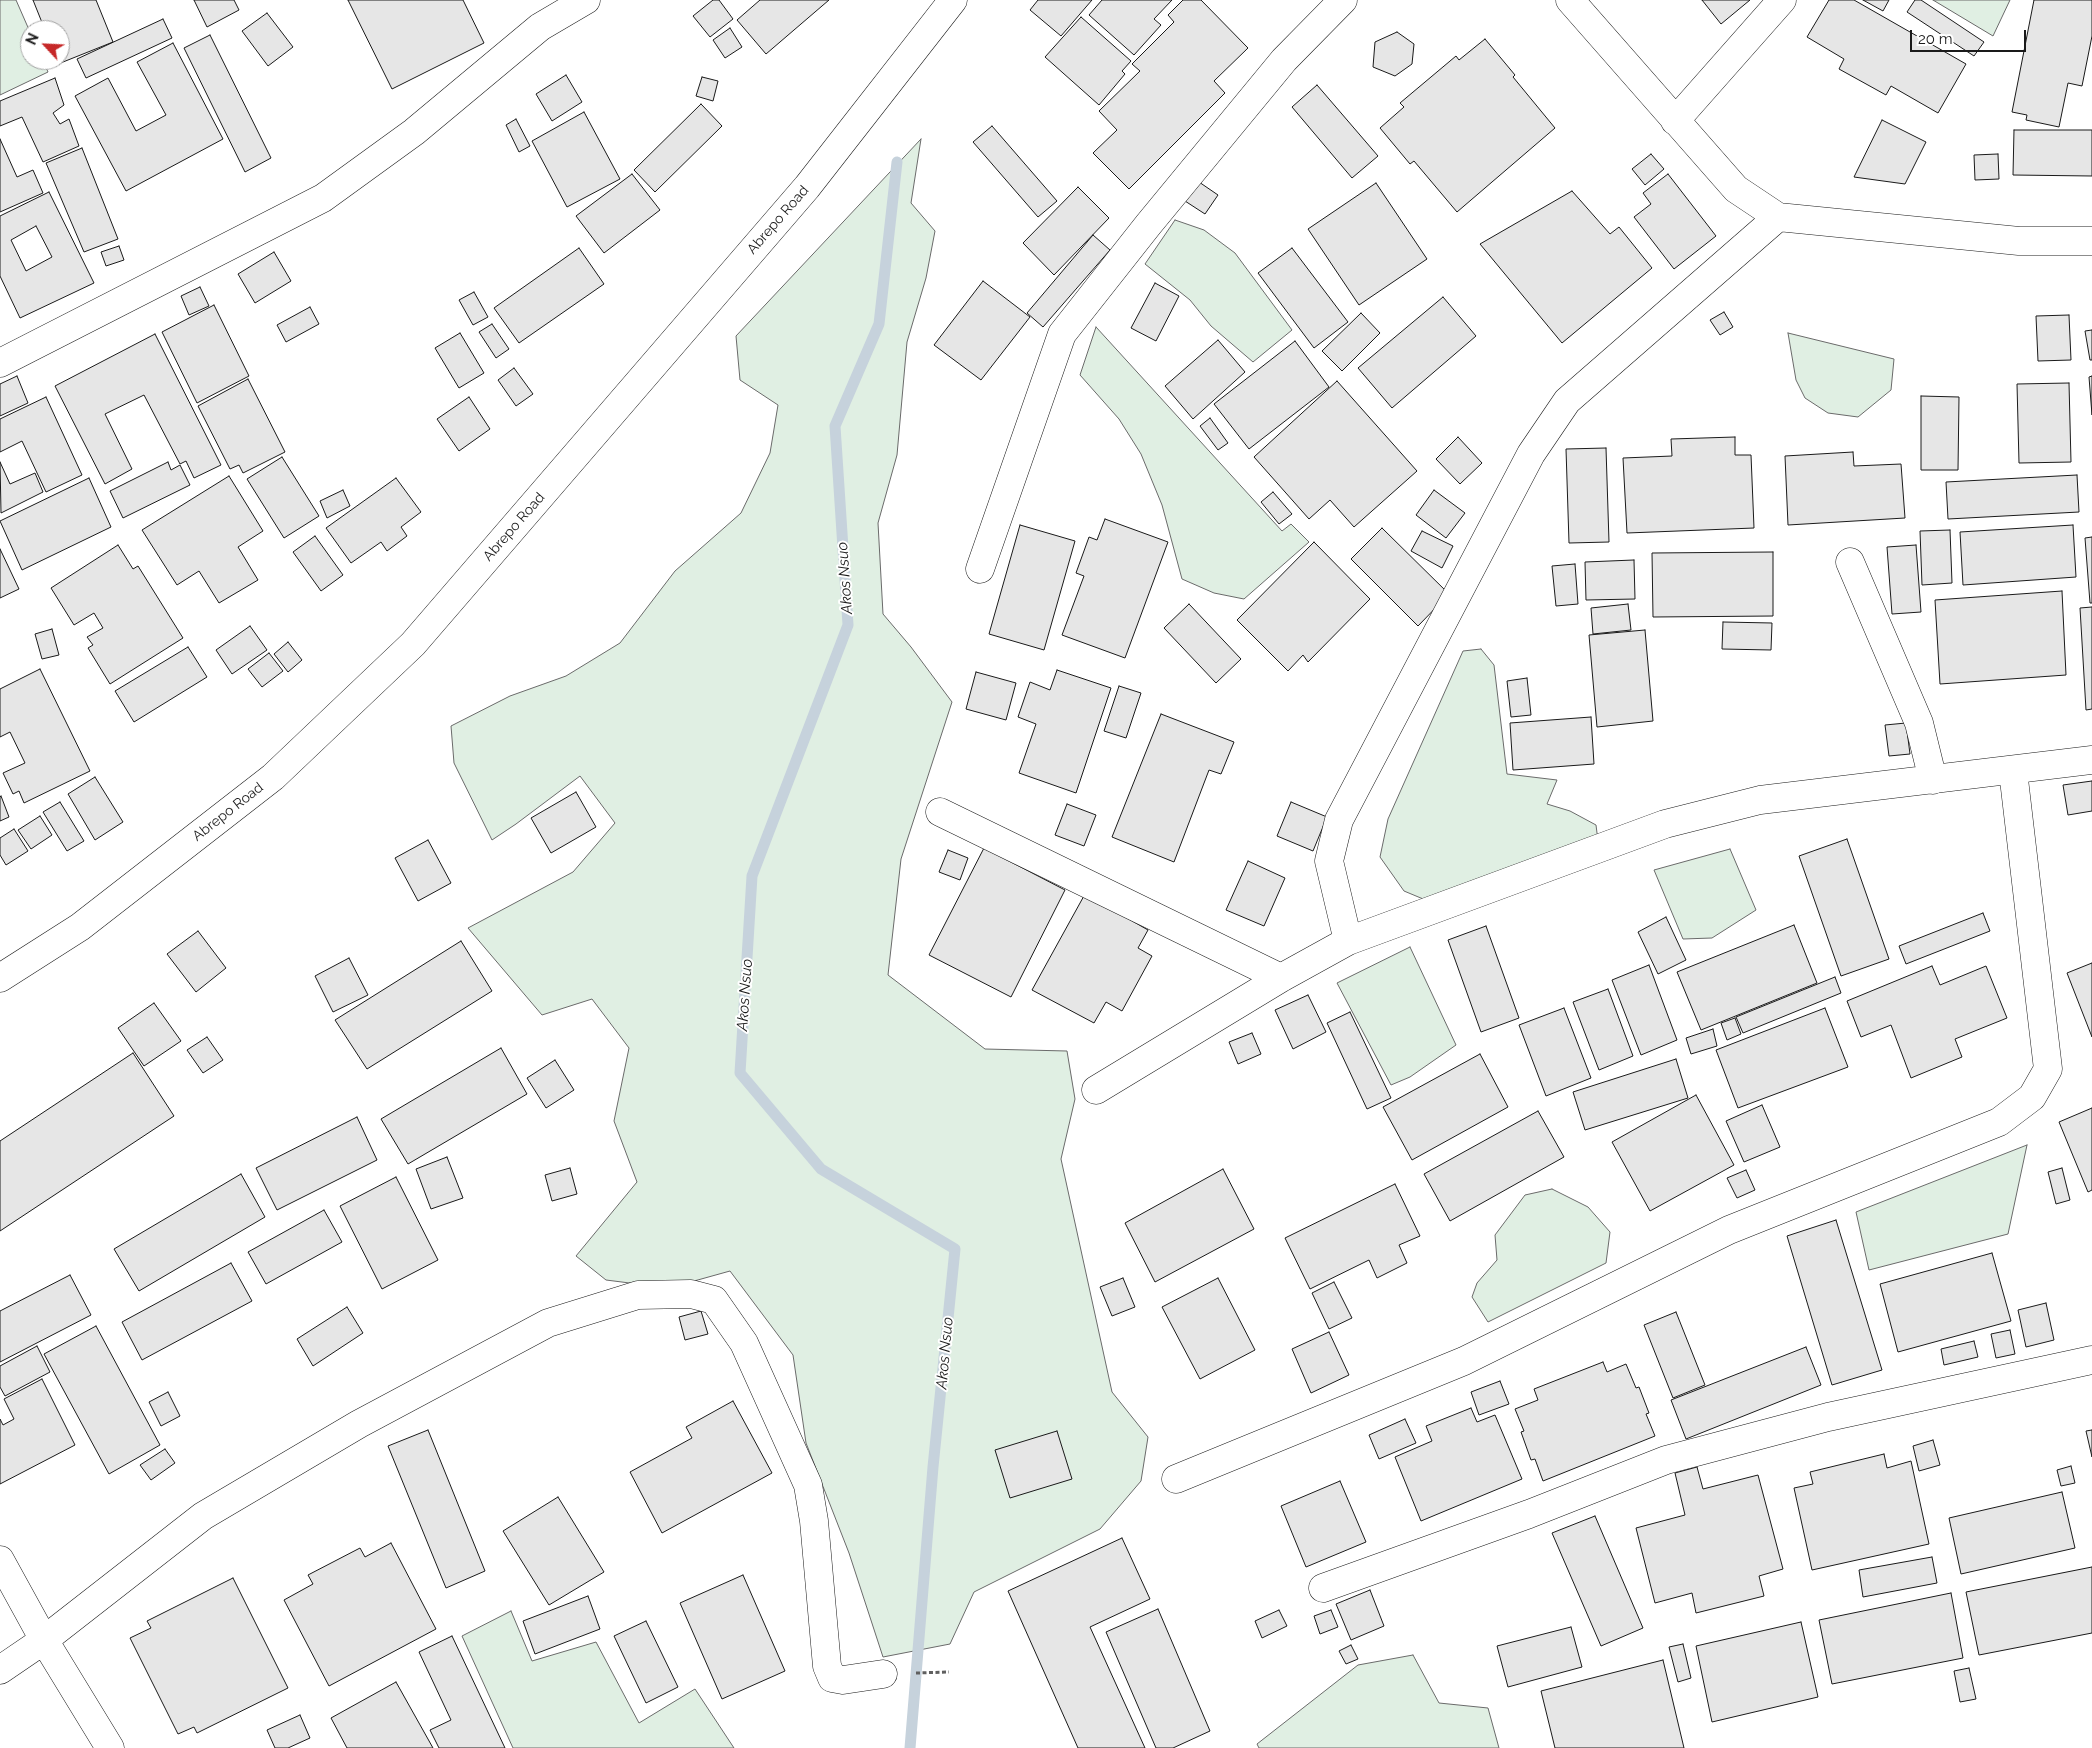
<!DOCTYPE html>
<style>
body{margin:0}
#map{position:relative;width:2092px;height:1748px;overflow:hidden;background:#fff;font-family:Raleway,sans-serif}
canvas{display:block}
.north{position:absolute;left:20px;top:20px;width:50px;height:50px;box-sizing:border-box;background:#fff;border:1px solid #a3a3a3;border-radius:50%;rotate:295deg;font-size:14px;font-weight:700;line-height:20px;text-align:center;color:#1a1a1a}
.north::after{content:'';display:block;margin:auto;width:18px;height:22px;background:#c62828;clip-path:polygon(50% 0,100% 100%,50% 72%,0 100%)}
.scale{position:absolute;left:1910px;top:30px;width:116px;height:22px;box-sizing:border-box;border:2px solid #1a1a1a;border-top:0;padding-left:6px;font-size:15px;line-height:18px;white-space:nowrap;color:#1a1a1a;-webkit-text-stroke:4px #fff;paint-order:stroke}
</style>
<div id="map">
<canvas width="2092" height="1748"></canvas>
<div class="north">N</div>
<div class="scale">20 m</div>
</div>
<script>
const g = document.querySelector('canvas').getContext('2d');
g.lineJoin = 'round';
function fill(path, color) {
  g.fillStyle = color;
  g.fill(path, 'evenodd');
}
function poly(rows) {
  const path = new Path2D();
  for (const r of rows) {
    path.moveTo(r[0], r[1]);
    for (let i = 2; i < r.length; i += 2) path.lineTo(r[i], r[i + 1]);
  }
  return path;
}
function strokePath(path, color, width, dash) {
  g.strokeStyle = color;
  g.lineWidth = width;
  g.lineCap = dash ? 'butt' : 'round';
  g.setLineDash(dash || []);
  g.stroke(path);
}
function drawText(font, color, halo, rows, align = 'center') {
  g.font = font + ' Raleway,sans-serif';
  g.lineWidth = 4;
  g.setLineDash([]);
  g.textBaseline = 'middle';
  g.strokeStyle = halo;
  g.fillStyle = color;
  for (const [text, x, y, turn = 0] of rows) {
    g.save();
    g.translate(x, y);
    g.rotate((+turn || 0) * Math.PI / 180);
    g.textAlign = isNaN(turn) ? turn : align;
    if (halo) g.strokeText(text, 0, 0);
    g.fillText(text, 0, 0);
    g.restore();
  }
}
const green = poly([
 [0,0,16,0,30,32,30,60,43,60,48,72,0,95,0,0],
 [1933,0,2010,0,1993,36,1933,0],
 [921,139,911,203,935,231,926,278,907,342,897,455,878,523,883,614,911,647,952,702,901,859,888,975,985,1049,1067,1051,1075,1099,1061,1159,1112,1392,1148,1437,1141,1481,1100,1529,974,1592,950,1644,883,1657,849,1553,806,1443,793,1355,730,1271,669,1288,606,1280,576,1256,637,1182,614,1121,629,1048,592,999,542,1015,468,928,573,872,615,823,580,776,516,824,492,840,454,763,451,726,510,696,566,676,620,643,675,571,741,513,770,453,778,405,740,380,736,336,921,139],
 [1175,220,1204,230,1235,253,1292,330,1253,362,1211,326,1190,300,1145,264,1175,220],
 [1096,327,1282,531,1291,524,1309,542,1244,599,1214,593,1182,579,1162,505,1141,454,1119,419,1080,375,1096,327],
 [1788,333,1894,359,1891,390,1858,417,1828,413,1805,398,1796,380,1788,333],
 [1481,649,1494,665,1507,774,1557,780,1547,804,1570,811,1596,825,1598,841,1428,901,1404,891,1380,857,1388,819,1463,651,1481,649],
 [1730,849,1756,910,1712,938,1683,939,1654,870,1730,849],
 [1410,947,1456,1045,1410,1077,1391,1085,1337,983,1410,947],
 [2027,1145,2008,1234,1869,1270,1856,1212,2027,1145],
 [1552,1189,1588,1207,1610,1232,1606,1263,1488,1322,1472,1297,1477,1283,1497,1260,1495,1235,1525,1195,1552,1189],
 [511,1611,532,1661,596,1642,639,1723,695,1689,734,1748,513,1748,462,1636,511,1611],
 [1413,1655,1439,1703,1488,1708,1499,1748,1259,1748,1257,1744,1358,1665,1413,1655]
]);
fill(green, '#e0efe3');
strokePath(green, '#6a6a6a', 1);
strokePath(poly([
 [897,162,879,324,835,426,848,625,752,876,740,1073,821,1169,955,1249,933,1467,910,1748]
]), '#c6d2dc', 11);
const building = poly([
 [33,0,96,0,113,42,58,64,56,60,60,60,60,30,45,30,33,0],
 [194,0,234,0,239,10,207,27,194,0],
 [348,0,463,0,484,43,392,89,348,0],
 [713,0,719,0,733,19,710,37,693,16,713,0],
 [760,0,829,0,766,54,737,20,760,0],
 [1038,0,1092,0,1061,36,1030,10,1038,0],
 [1102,0,1172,0,1154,19,1161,25,1134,55,1089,15,1102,0],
 [1183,0,1201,0,1248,48,1214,81,1225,93,1129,189,1093,153,1117,130,1099,111,1140,71,1132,64,1174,22,1168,15,1183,0],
 [1702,0,1750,0,1721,24,1702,0],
 [1829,0,1854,0,1966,64,1938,113,1891,86,1886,95,1839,69,1844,59,1807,37,1829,0],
 [1863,0,1889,0,1883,11,1863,0],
 [1915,0,1921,0,1984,42,1974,56,1907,12,1915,0],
 [2034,0,2092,0,2092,36,2082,86,2068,83,2059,127,2026,120,2027,115,2012,112,2034,0],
 [267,13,293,47,268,66,242,31,267,13],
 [1081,17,1131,61,1122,71,1125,74,1099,105,1045,57,1081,17],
 [163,19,172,38,86,78,77,59,163,19],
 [730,28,742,47,725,58,713,40,730,28],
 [1397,32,1414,44,1412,64,1395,76,1373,67,1375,42,1397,32],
 [210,35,271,158,245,172,184,48,210,35],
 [1485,39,1515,75,1513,77,1555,128,1457,212,1414,161,1410,164,1380,128,1404,107,1400,103,1456,56,1459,60,1485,39],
 [173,43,223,139,126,191,75,96,108,78,136,131,166,115,137,62,173,43],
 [566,75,582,102,552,121,536,94,566,75],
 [702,77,718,81,713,101,696,96,702,77],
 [55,78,64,105,53,113,60,124,69,119,79,146,43,162,22,117,0,126,0,101,55,78],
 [1317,85,1378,156,1352,178,1292,107,1317,85],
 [701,104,722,126,655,192,634,170,701,104],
 [584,112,620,179,567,207,532,141,584,112],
 [516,119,530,146,519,152,506,125,516,119],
 [1882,120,1926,142,1905,184,1854,177,1882,120],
 [992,126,1057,201,1038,217,973,142,992,126],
 [2014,130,2092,130,2092,176,2013,175,2014,130],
 [0,139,17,177,33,170,43,193,0,212,0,139],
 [82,148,118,239,84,252,46,163,82,148],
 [1651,154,1664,169,1645,185,1632,169,1651,154],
 [1998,154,1999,179,1975,180,1974,155,1998,154],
 [632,174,660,210,604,253,576,216,632,174],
 [1668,174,1716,236,1674,269,1634,217,1651,204,1643,193,1668,174],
 [1199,182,1218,195,1205,214,1185,201,1199,182],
 [1376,183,1427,259,1359,305,1308,229,1376,183],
 [1078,187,1109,218,1054,275,1023,243,1078,187],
 [1572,191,1610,234,1619,227,1652,268,1562,343,1480,244,1572,191],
 [49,192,94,283,20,318,0,276,0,216,49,192],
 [36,226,52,257,26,271,11,240,36,226],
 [1093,235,1110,250,1043,327,1027,313,1093,235],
 [119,246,124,260,106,266,101,252,119,246],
 [579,248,604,284,519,343,494,308,579,248],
 [1292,248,1348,322,1314,348,1258,273,1292,248],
 [274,252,291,281,255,303,238,274,274,252],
 [983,281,1030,317,981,380,934,345,983,281],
 [1155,283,1179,296,1156,341,1131,328,1155,283],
 [200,287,209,306,189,315,181,296,200,287],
 [474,292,488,317,473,325,459,300,474,292],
 [1443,297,1476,336,1392,408,1358,368,1443,297],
 [214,305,249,376,197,403,162,332,214,305],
 [310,307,319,324,286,342,277,325,310,307],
 [1724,312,1733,327,1720,335,1710,320,1724,312],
 [1361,313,1380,333,1342,371,1322,351,1361,313],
 [2069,315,2071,360,2038,361,2036,316,2069,315],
 [492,324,509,349,496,358,479,332,492,324],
 [2092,330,2092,360,2090,360,2085,331,2092,330],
 [460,333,484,373,459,388,435,348,460,333],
 [155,334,221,465,194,478,186,461,180,464,144,395,105,414,132,469,105,484,55,386,155,334],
 [1218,340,1245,372,1193,419,1165,386,1218,340],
 [1295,341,1329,387,1249,449,1214,404,1295,341],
 [514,368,533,394,516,406,498,380,514,368],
 [17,376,28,403,0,416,0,384,17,376],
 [2092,376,2092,415,2089,377,2092,376],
 [248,379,285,452,243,473,239,465,230,469,198,406,248,379],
 [1337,381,1417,471,1354,527,1330,500,1309,519,1254,457,1337,381],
 [2069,383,2071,462,2019,463,2017,384,2069,383],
 [1921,396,1959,397,1958,470,1921,470,1921,396],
 [46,397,82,475,46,492,22,441,0,452,0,419,46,397],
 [469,397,490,429,459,451,437,419,469,397],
 [1210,418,1228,443,1218,450,1200,426,1210,418],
 [1458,437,1482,463,1460,484,1436,459,1458,437],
 [1735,437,1735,455,1751,455,1754,528,1627,533,1623,458,1672,456,1671,439,1735,437],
 [1606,448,1609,542,1569,543,1566,449,1606,448],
 [1853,452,1854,466,1901,464,1905,518,1788,525,1785,456,1853,452],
 [282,457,319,516,284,538,247,479,282,457],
 [0,462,10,484,35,473,43,492,1,513,0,462],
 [168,462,171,470,180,465,190,485,123,518,110,491,168,462],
 [2077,475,2079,512,1948,519,1946,482,2077,475],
 [229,476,263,531,238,547,258,580,219,603,199,571,177,585,142,530,229,476],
 [89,478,111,527,22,570,0,521,89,478],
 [396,478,421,512,401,527,407,536,387,551,381,542,351,563,326,528,396,478],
 [343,490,350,506,327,518,320,501,343,490],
 [1434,490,1465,513,1446,538,1416,515,1434,490],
 [1273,492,1292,514,1279,524,1261,502,1273,492],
 [1105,519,1168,542,1125,658,1062,635,1084,576,1076,573,1089,537,1097,540,1105,519],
 [1020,525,1075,541,1044,650,989,634,1020,525],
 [2073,525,2076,577,1963,585,1960,532,2073,525],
 [1382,528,1449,594,1418,626,1351,559,1382,528],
 [1950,530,1952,583,1922,585,1920,531,1950,530],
 [1422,531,1453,546,1442,568,1411,551,1422,531],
 [315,536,343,575,321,591,293,552,315,536],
 [2092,537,2092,603,2090,603,2085,538,2092,537],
 [1314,542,1370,599,1308,662,1303,655,1288,671,1237,620,1314,542],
 [118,545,133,569,138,566,183,638,110,684,88,648,93,645,87,637,103,628,94,613,74,625,51,588,118,545],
 [1916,545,1921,612,1892,614,1887,547,1916,545],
 [0,549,19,589,0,598,0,549],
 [1773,552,1773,616,1653,617,1652,553,1773,552],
 [1634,560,1635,599,1586,600,1585,562,1634,560],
 [1575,564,1578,604,1556,606,1552,566,1575,564],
 [2062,591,2066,675,1940,684,1935,600,2062,591],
 [1189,604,1241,659,1216,683,1164,628,1189,604],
 [1628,604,1631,630,1593,634,1591,608,1628,604],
 [2092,607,2092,709,2086,710,2080,608,2092,607],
 [1723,622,1772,623,1771,650,1722,649,1723,622],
 [250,626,267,650,232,674,216,650,250,626],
 [52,629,59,655,42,659,35,634,52,629],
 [1645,630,1653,721,1597,727,1589,635,1645,630],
 [288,642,302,660,288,672,274,654,288,642],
 [188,647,207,677,134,722,115,691,188,647],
 [269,653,283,671,262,687,248,669,269,653],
 [40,669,90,771,24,803,19,791,13,794,3,773,25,763,10,732,0,737,0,689,40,669],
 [1057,670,1111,688,1076,793,1019,773,1036,724,1018,717,1030,682,1050,690,1057,670],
 [976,672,1016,683,1006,720,966,709,976,672],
 [1527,678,1531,715,1511,717,1507,681,1527,678],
 [1119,686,1141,693,1126,738,1104,731,1119,686],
 [1161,714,1234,742,1221,774,1209,770,1174,862,1112,837,1161,714],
 [1591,717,1594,764,1513,770,1510,723,1591,717],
 [1906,723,1910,754,1889,756,1885,725,1906,723],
 [95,777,123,822,95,840,68,794,95,777],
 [2092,781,2092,811,2068,815,2063,785,2092,781],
 [576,792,596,827,551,853,531,818,576,792],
 [1,796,9,817,0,821,0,797,1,796],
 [60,802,84,841,67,851,43,812,60,802],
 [1291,802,1327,817,1313,851,1277,836,1291,802],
 [1067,804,1096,815,1084,846,1055,835,1067,804],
 [40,816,52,835,31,849,18,830,40,816],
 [14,829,28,851,6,865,0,855,0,838,14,829],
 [1847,839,1889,959,1841,976,1799,856,1847,839],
 [428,840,451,883,418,901,395,858,428,840],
 [984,848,1065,890,1011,997,929,955,984,848],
 [948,850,968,858,960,880,939,872,948,850],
 [1248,861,1285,878,1264,926,1226,910,1248,861],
 [1085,894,1148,930,1138,948,1152,956,1122,1011,1106,1002,1094,1023,1032,990,1085,894],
 [1983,913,1990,931,1906,964,1899,946,1983,913],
 [1666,917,1686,960,1658,974,1638,932,1666,917],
 [1794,925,1817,983,1701,1030,1677,972,1794,925],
 [1486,926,1519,1018,1481,1032,1448,940,1486,926],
 [198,931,226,968,196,992,167,954,198,931],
 [461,941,492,991,367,1069,335,1020,461,941],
 [349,958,368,995,333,1012,315,976,349,958],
 [2092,963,2092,1037,2067,973,2092,963],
 [1649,965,1677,1040,1641,1055,1612,980,1649,965],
 [1932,966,1940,985,1986,966,2007,1018,1955,1039,1962,1057,1911,1078,1891,1025,1861,1037,1847,1001,1932,966],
 [1835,977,1841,993,1743,1033,1736,1017,1835,977],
 [1608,989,1633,1056,1599,1070,1573,1002,1608,989],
 [1308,995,1326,1032,1293,1049,1275,1010,1308,995],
 [154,1003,181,1041,144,1066,118,1028,154,1003],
 [1564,1008,1591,1078,1546,1096,1519,1025,1564,1008],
 [1825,1008,1848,1067,1738,1108,1716,1050,1825,1008],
 [1350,1012,1391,1098,1367,1109,1327,1023,1350,1012],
 [1735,1018,1741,1034,1727,1040,1721,1023,1735,1018],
 [1713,1029,1717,1046,1691,1054,1686,1038,1713,1029],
 [1252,1033,1261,1054,1238,1064,1229,1042,1252,1033],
 [207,1037,223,1060,203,1073,187,1050,207,1037],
 [501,1048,527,1094,408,1164,381,1119,501,1048],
 [133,1053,174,1116,0,1231,0,1141,133,1053],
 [1480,1054,1508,1107,1412,1160,1383,1107,1480,1054],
 [1676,1059,1688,1098,1585,1130,1573,1092,1676,1059],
 [555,1060,574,1090,546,1108,527,1078,555,1060],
 [1696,1095,1734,1165,1650,1211,1612,1142,1696,1095],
 [1762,1105,1780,1147,1744,1162,1726,1121,1762,1105],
 [2092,1108,2092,1190,2088,1192,2059,1122,2092,1108],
 [1538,1111,1564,1157,1450,1221,1424,1174,1538,1111],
 [357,1117,377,1160,277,1210,256,1168,357,1117],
 [447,1157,463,1198,431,1209,416,1169,447,1157],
 [570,1168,577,1194,552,1201,545,1175,570,1168],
 [2062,1168,2070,1200,2056,1204,2048,1172,2062,1168],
 [1223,1169,1254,1229,1155,1282,1125,1223,1223,1169],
 [1746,1170,1755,1190,1737,1198,1727,1178,1746,1170],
 [241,1174,265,1217,139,1291,114,1249,241,1174],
 [396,1177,438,1260,382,1289,340,1206,396,1177],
 [1395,1184,1420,1236,1399,1245,1407,1263,1377,1278,1369,1260,1310,1289,1285,1238,1395,1184],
 [324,1210,342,1242,266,1284,248,1252,324,1210],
 [1836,1220,1882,1370,1832,1385,1787,1236,1836,1220],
 [1992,1253,2011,1321,1898,1352,1880,1284,1992,1253],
 [231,1263,252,1301,142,1360,122,1322,231,1263],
 [70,1275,91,1315,0,1362,0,1311,70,1275],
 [1123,1278,1135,1307,1112,1316,1100,1287,1123,1278],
 [1218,1278,1255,1350,1200,1379,1162,1307,1218,1278],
 [1334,1282,1352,1318,1329,1329,1312,1293,1334,1282],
 [2046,1303,2054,1340,2026,1347,2018,1310,2046,1303],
 [347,1307,363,1333,313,1366,297,1339,347,1307],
 [701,1311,708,1334,685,1340,679,1317,701,1311],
 [1676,1312,1705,1385,1673,1398,1644,1325,1676,1312],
 [96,1326,160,1445,109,1474,44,1354,96,1326],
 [2010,1330,2015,1354,1996,1358,1991,1334,2010,1330],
 [1329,1332,1349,1375,1311,1393,1292,1349,1329,1332],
 [1974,1341,1978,1357,1944,1365,1941,1349,1974,1341],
 [37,1346,50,1372,5,1396,0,1387,0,1366,37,1346],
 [1806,1347,1821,1385,1686,1439,1671,1400,1806,1347],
 [1603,1362,1607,1372,1626,1364,1636,1388,1639,1387,1649,1413,1646,1414,1655,1436,1543,1481,1535,1459,1531,1460,1521,1432,1524,1431,1515,1409,1538,1400,1534,1389,1603,1362],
 [42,1379,75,1445,0,1484,0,1419,3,1425,14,1419,4,1399,42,1379],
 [1500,1381,1509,1404,1479,1415,1471,1392,1500,1381],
 [168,1392,180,1416,161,1426,149,1402,168,1392],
 [733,1401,772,1473,662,1533,630,1472,692,1438,686,1427,733,1401],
 [1471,1408,1477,1422,1495,1415,1522,1479,1421,1521,1395,1457,1432,1441,1426,1426,1471,1408],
 [1405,1419,1416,1443,1379,1459,1369,1435,1405,1419],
 [428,1430,485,1571,446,1588,388,1446,428,1430],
 [2092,1430,2092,1457,2086,1431,2092,1430],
 [1057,1431,1072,1479,1010,1498,995,1450,1057,1431],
 [1933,1440,1940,1465,1919,1471,1913,1446,1933,1440],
 [165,1449,175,1463,151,1480,140,1465,165,1449],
 [1884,1454,1887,1468,1911,1461,1929,1544,1812,1570,1794,1488,1813,1484,1810,1472,1884,1454],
 [2071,1466,2075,1483,2061,1486,2057,1470,2071,1466],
 [1697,1467,1703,1489,1758,1475,1783,1569,1759,1576,1764,1596,1696,1613,1692,1593,1655,1603,1636,1528,1685,1515,1675,1473,1697,1467],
 [1340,1481,1366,1542,1306,1567,1281,1506,1340,1481],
 [2062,1492,2075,1548,1961,1574,1949,1518,2062,1492],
 [558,1497,604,1572,549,1605,503,1531,558,1497],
 [1595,1516,1643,1628,1601,1646,1552,1533,1595,1516],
 [1122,1538,1150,1599,1090,1627,1145,1748,1078,1748,1008,1591,1122,1538],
 [391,1543,436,1629,329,1686,284,1600,313,1584,308,1575,360,1548,365,1557,391,1543],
 [1932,1557,1937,1583,1863,1597,1859,1570,1932,1557],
 [2092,1567,2092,1633,1979,1655,1966,1592,2092,1567],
 [743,1575,785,1671,722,1699,680,1603,743,1575],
 [233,1578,288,1688,197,1733,194,1727,178,1734,130,1638,151,1628,147,1621,233,1578],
 [1370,1590,1384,1626,1351,1640,1336,1604,1370,1590],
 [1951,1593,1963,1658,1832,1684,1819,1620,1951,1593],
 [588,1596,600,1629,535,1654,523,1621,588,1596],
 [1158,1609,1210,1731,1173,1748,1156,1748,1106,1632,1158,1609],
 [1279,1610,1287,1626,1262,1638,1255,1621,1279,1610],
 [1331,1610,1338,1627,1320,1634,1314,1616,1331,1610],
 [646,1621,678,1687,646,1703,614,1636,646,1621],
 [1801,1622,1818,1697,1712,1722,1696,1646,1801,1622],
 [1571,1627,1582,1667,1508,1687,1497,1646,1571,1627],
 [452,1636,505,1748,439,1748,430,1730,451,1720,419,1652,452,1636],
 [1683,1644,1691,1678,1678,1682,1669,1647,1683,1644],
 [1351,1645,1358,1659,1346,1664,1339,1651,1351,1645],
 [1663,1660,1684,1748,1555,1748,1541,1691,1663,1660],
 [1969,1668,1976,1699,1960,1702,1954,1671,1969,1668],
 [396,1682,433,1748,347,1748,331,1718,396,1682],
 [300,1715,310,1738,288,1748,275,1748,267,1730,300,1715]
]);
fill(building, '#e6e6e6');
strokePath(building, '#1a1a1a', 1);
const street = poly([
 [1570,0,1736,189,1778,217,2019,241,2092,241],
 [1675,121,1782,0],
 [0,363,323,198,414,132,540,27,586,0],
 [1850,562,1919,723,1933,780],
 [980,569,1062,334,1148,225,1284,60,1343,0],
 [940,812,1281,978],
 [1348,941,1329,861,1339,820,1531,454,1567,401,1778,217],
 [1096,1090,1281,978,1348,941,1665,824,1760,800,2092,760],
 [1176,1479,1464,1361,1729,1230,1999,1122,2032,1097,2048,1069,2013,771],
 [0,1560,44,1640,110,1748],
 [1323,1588,1529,1514,1666,1460,1828,1417,2092,1360],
 [0,1670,44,1640,203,1516,359,1424,548,1323,638,1295,691,1294,714,1300,744,1343,808,1485,814,1521,827,1666,832,1678,843,1680,883,1674]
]);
const secondary = poly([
 [0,978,80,927,273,777,413,644,807,187,953,0]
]);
strokePath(street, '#1a1a1a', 29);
strokePath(secondary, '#1a1a1a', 29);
strokePath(poly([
 [916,1673,949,1672]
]), '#5f5f5f', 3, [4, 2.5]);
strokePath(street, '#fff', 28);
strokePath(secondary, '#fff', 28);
drawText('14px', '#1a1a1a', '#fff', [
 ["Abrepo Road",778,220,-49],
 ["Abrepo Road",514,527,-49],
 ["Abrepo Road",228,812,-38]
]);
drawText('italic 15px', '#1a1a1a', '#fff', [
 ["Akos Nsuo",845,578,-94],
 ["Akos Nsuo",745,995,-86],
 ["Akos Nsuo",945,1353,-85]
]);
</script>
